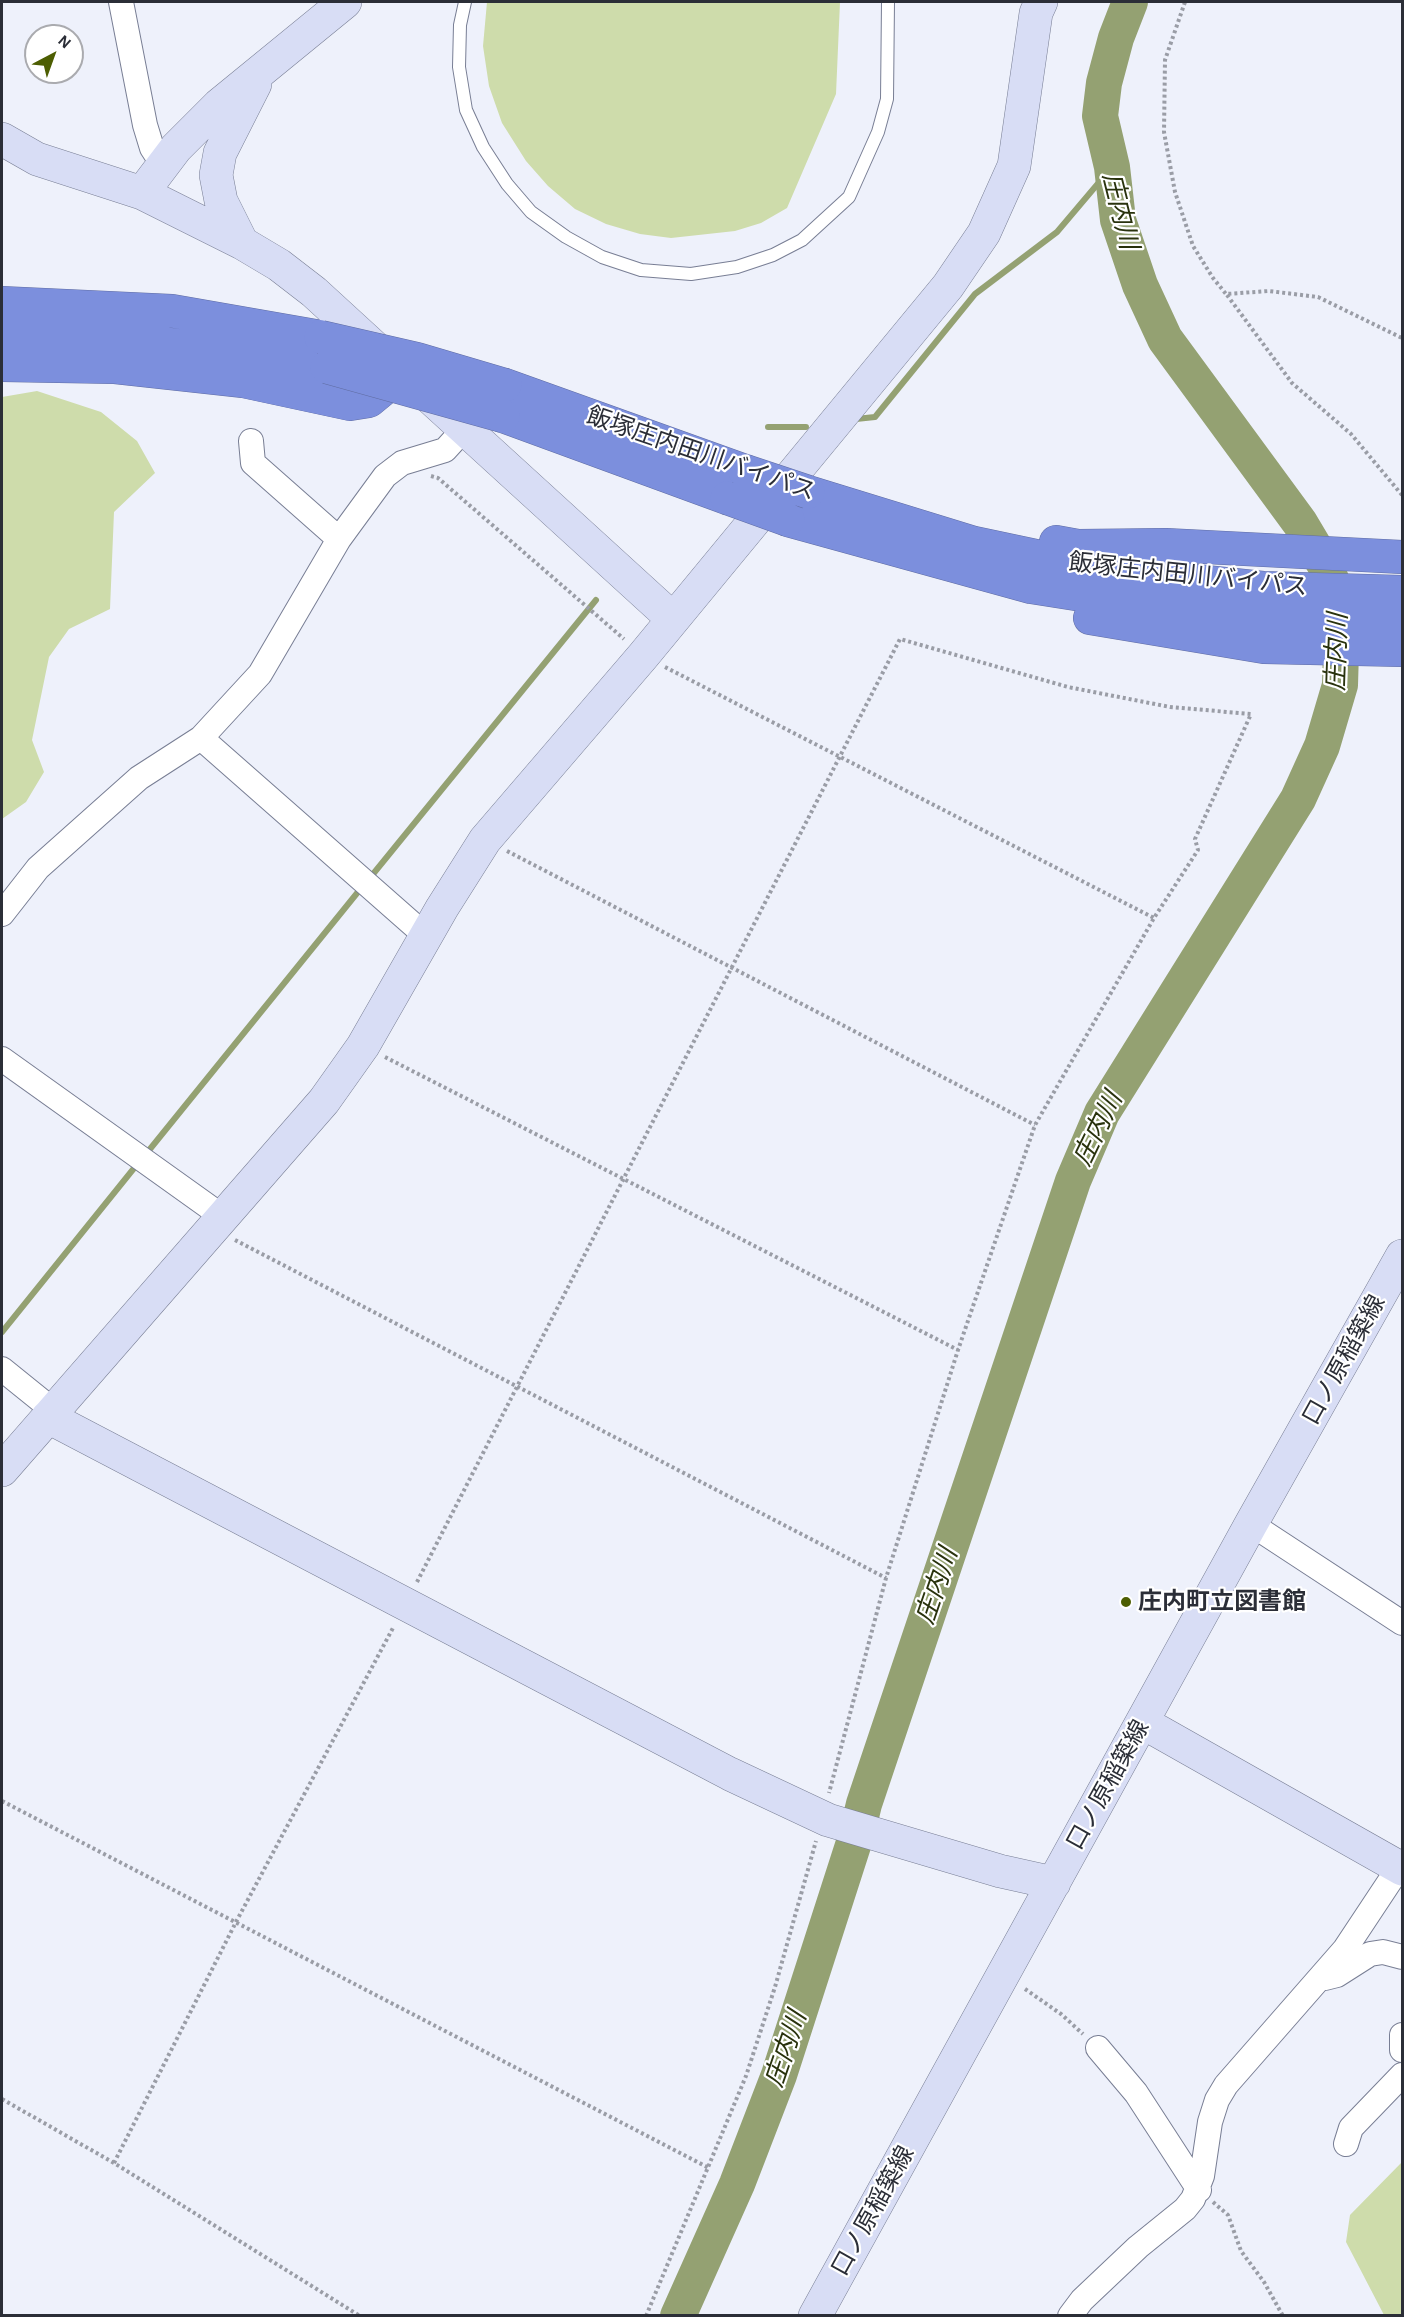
<!DOCTYPE html>
<meta charset="utf-8">
<style>
body{margin:0}
#map{position:relative;width:1404px;height:2317px;overflow:hidden;background:#eef1fb;font-family:"Alegreya Sans",sans-serif}
canvas{display:block}
.frame{position:absolute;inset:0;border:3px solid #2b2e37;pointer-events:none}
.north{position:absolute;left:24px;top:24px;width:60px;height:60px;box-sizing:border-box;background:#fff;border:2px solid #aaabaf;border-radius:50%;rotate:41deg;font-size:16px;font-weight:700;line-height:24px;text-align:center;color:#2b2e37}
.north::after{content:'';display:block;margin:auto;width:21px;height:27px;background:#4d5e02;clip-path:polygon(50% 0,100% 100%,50% 72%,0 100%)}
</style>
<div id="map">
<canvas width="1404" height="2317"></canvas>
<div class="frame"></div>
<div class="north">N</div>
</div>
<script>
const g = document.querySelector('canvas').getContext('2d');
g.lineJoin = 'round';
function fill(path, color) {
  g.fillStyle = color;
  g.fill(path, 'evenodd');
}
function poly(rows) {
  const path = new Path2D();
  for (const r of rows) {
    path.moveTo(r[0], r[1]);
    for (let i = 2; i < r.length; i += 2) path.lineTo(r[i], r[i + 1]);
  }
  return path;
}
function strokePath(path, color, width, dash) {
  g.strokeStyle = color;
  g.lineWidth = width;
  g.lineCap = dash ? 'butt' : 'round';
  g.setLineDash(dash || []);
  g.stroke(path);
}
function drawText(font, color, halo, rows, align = 'center') {
  g.font = font + ' "Alegreya Sans","Noto Sans JP",sans-serif';
  g.lineWidth = 4.5;
  g.setLineDash([]);
  g.textBaseline = 'middle';
  g.strokeStyle = halo;
  g.fillStyle = color;
  for (const [text, x, y, turn = 0] of rows) {
    g.save();
    g.translate(x, y);
    g.rotate((+turn || 0) * Math.PI / 180);
    g.textAlign = isNaN(turn) ? turn : align;
    if (halo) g.strokeText(text, 0, 0);
    g.fillText(text, 0, 0);
    g.restore();
  }
}
fill(poly([
 [487,2,840,2,836,94,787,208,761,223,735,231,671,238,640,234,606,224,575,209,548,186,526,161,502,123,489,86,483,46],
 [37,391,101,412,137,441,155,473,114,512,110,609,69,629,49,657,32,740,44,772,26,802,2,819,2,397],
 [1402,2162,1402,2315,1384,2315,1346,2242,1350,2215]
]), '#cedcab');
strokePath(poly([
 [856,419,875,417,975,294,1057,232,1112,167],
 [768,427,806,427],
 [369,879,596,600],
 [146,1154,362,887],
 [2,1332,139,1162]
]), '#94a172', 6);
strokePath(poly([
 [678,2316,737,2184,779,2075,857,1833,864,1804,1073,1181,1102,1113,1298,799,1322,746,1340,685,1342,617,1337,594,1325,565,1300,523,1165,339,1140,285,1118,220,1112,167,1100,116,1104,83,1116,38,1130,2]
]), '#94a172', 36);
const lane = poly([
 [465,2,460,25,459,67,466,110,483,147,507,184,531,212,566,237,602,257,641,270,691,274,737,267,773,255,802,240,849,197,878,132,887,99,888,2]
]);
const street = poly([
 [121,2,145,125,152,148,163,165],
 [251,441,253,463,339,539],
 [201,738,426,936],
 [2,914,38,868,139,778,201,738,260,674,339,539,385,476,402,463,445,450,465,428],
 [2,1059,223,1217],
 [2,1369,54,1411],
 [1251,1524,1402,1623],
 [1325,1978,1337,1975,1370,1954,1383,1952,1402,1957],
 [1402,2035,1402,2050],
 [1098,2048,1136,2093,1199,2190],
 [1346,2144,1351,2128,1402,2075],
 [1070,2316,1082,2300,1138,2247,1185,2209,1193,2199,1202,2176,1210,2122,1217,2100,1226,2085,1345,1949,1402,1863]
]);
const secondary = poly([
 [2,139,37,159,142,193,242,243,279,265,314,292,386,358],
 [142,193,176,148,219,105,345,2],
 [242,243,221,201,216,175,220,153,255,84],
 [422,390,673,619],
 [48,1417,730,1774,828,1820,1000,1871,1054,1883],
 [2,1470,324,1101,363,1046,442,908,485,840,643,656,948,286,984,233,1014,166,1036,13,1041,2],
 [1142,1722,1402,1869],
 [815,2316,1251,1524,1402,1256]
]);
const highway = poly([
 [2,303,172,311,321,337],
 [2,335,161,343,327,367],
 [2,365,115,367,243,381,350,404,369,401,403,373],
 [505,385,745,471],
 [503,416,727,498],
 [808,492,974,543,1111,572,1263,588,1402,592],
 [788,520,1031,587,1133,603,1261,615,1402,619],
 [1056,542,1078,546,1166,545,1402,557],
 [1090,618,1264,647,1402,650]
]);
strokePath(lane, '#787e94', 14);
strokePath(street, '#787e94', 26);
strokePath(secondary, '#787e94', 34);
strokePath(highway, '#606da3', 34);
strokePath(poly([
 [1185,2,1165,60,1164,132,1175,192,1193,246,1213,278,1226,294,1269,291,1318,297,1402,338],
 [1227,295,1292,383,1351,434,1402,495],
 [431,476,438,478,624,639],
 [665,667,1154,918],
 [507,851,1035,1125],
 [385,1057,958,1350],
 [235,1240,886,1578],
 [417,1582,900,639,1068,687,1170,707,1251,714,1195,839,1198,850,1154,918,1035,1125,958,1350,886,1578,829,1793],
 [2,1801,709,2168],
 [1025,1989,1061,2014,1083,2034],
 [2,2099,114,2163,360,2316],
 [114,2163,236,1922,394,1626],
 [1213,2202,1228,2215,1241,2251,1264,2282,1283,2316],
 [646,2316,746,2076,775,1987,816,1841]
]), '#9a9da6', 4, [3, 3]);
strokePath(lane, '#fff', 12);
strokePath(street, '#fff', 24);
strokePath(secondary, '#d8ddf5', 33);
strokePath(highway, '#7c8fdd', 33);
const highwayBridge = poly([
 [321,337,417,359,505,385],
 [327,367,503,416],
 [745,471,808,492],
 [727,498,788,520]
]);
strokePath(highwayBridge, '#606da3', 34, []);
strokePath(highwayBridge, '#7c8fdd', 33);
for (const [x, y, r, color] of [
 [1126,1602,6,"#4d5e02"]
]) {
  const dot = new Path2D();
  dot.arc(x, y, r, 0, 2 * Math.PI);
  g.fillStyle = color;
  g.fill(dot);
  strokePath(dot, '#fff', 2);
}
drawText('24px', '#2b2e37', '#fff', [
 ["飯塚庄内田川バイパス",701,454,19],
 ["飯塚庄内田川バイパス",1188,575,6],
 ["口ノ原稲築線",1344,1360,-61],
 ["口ノ原稲築線",1108,1785,-61],
 ["口ノ原稲築線",873,2211,-61]
]);
drawText('bold 24px', '#2b2e37', '#fff', [
 ["庄内町立図書館",1138,1602]
], 'left');
drawText('italic 26px', '#29320d', '#fff', [
 ["庄内川",1120,211,76],
 ["庄内川",1337,652,-88],
 ["庄内川",1098,1129,-64],
 ["庄内川",937,1586,-71],
 ["庄内川",786,2049,-71]
]);
</script>
